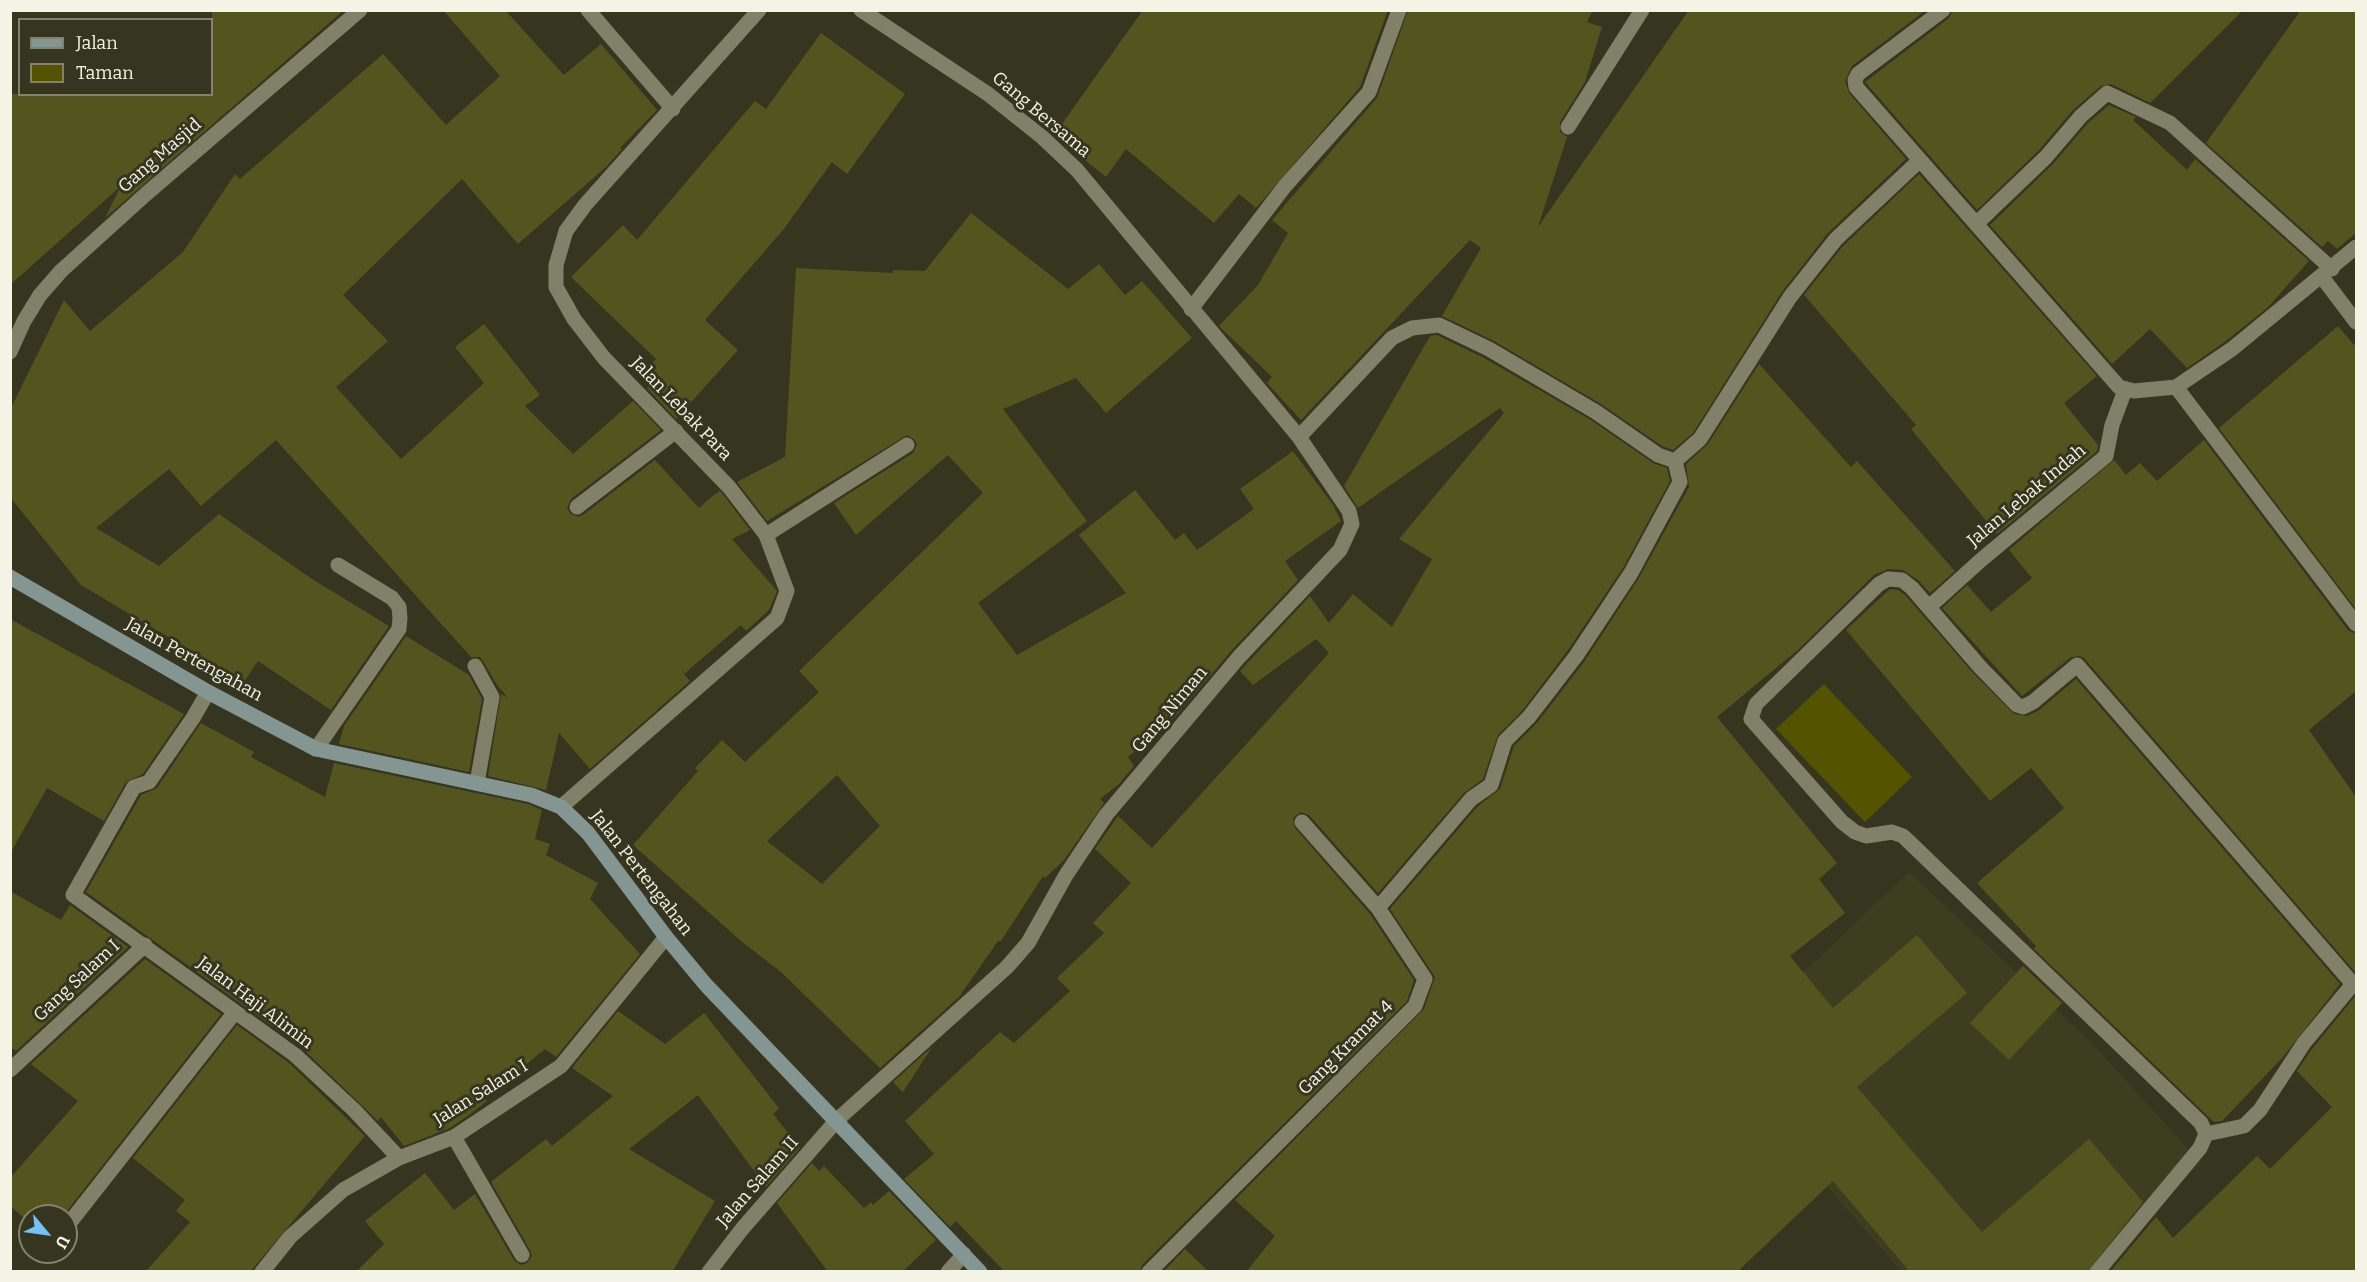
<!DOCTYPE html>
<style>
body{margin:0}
#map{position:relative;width:2367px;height:1282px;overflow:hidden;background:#363620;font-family:Bitter,serif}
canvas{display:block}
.frame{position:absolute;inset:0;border:12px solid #f3f4e6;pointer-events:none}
.legend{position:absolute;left:18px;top:18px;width:195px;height:78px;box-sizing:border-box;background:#363620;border:2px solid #82826f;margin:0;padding:8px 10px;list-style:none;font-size:18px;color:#f3f4e6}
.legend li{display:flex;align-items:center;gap:12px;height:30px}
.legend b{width:30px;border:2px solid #82826f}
.north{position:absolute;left:18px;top:1204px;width:60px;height:60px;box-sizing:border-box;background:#363620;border:2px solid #82826f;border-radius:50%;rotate:119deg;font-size:16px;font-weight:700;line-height:24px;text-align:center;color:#f3f4e6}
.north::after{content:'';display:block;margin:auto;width:21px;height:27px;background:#73c1f6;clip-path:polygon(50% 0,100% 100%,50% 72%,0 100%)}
</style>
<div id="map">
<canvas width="2367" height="1282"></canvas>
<div class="frame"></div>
<ul class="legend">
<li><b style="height:8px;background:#839691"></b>Jalan</li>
<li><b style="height:16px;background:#535300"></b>Taman</li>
</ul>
<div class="north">U</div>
</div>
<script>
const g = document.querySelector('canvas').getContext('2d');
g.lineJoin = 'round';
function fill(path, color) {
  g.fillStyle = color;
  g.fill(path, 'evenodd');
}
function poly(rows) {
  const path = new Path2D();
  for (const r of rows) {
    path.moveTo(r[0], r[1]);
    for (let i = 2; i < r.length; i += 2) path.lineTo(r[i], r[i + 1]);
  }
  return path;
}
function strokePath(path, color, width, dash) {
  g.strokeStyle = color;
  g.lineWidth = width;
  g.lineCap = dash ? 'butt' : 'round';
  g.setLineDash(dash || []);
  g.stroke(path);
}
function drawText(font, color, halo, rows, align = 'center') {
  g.font = font + ' Bitter,serif';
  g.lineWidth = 6;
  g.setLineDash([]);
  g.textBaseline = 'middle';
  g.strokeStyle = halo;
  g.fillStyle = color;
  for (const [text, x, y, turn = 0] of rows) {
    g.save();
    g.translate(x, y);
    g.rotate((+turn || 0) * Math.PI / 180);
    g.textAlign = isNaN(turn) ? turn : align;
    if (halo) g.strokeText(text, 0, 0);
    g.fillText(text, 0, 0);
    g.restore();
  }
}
fill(poly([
 [1909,872,2094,1045,2200,1162,2101,1271,1901,1271,1714,1057]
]), '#3d3e20');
fill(poly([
 [1824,684,1912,777,1865,822,1776,729]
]), '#535300');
fill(poly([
 [212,10,344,10,105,218,121,186,10,285,10,94,212,94],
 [443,10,505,10,564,75,601,44,657,110,620,148,622,149,606,167,518,244,462,179,343,295,388,341,336,387,401,459,484,383,455,347,484,324,540,395,525,406,573,454,633,401,661,430,571,499,567,508,570,513,578,517,583,515,655,460,699,508,715,494,720,491,722,493,750,530,732,539,777,591,769,610,746,631,741,625,684,674,690,681,590,769,559,733,546,790,488,776,501,694,508,698,497,685,483,661,480,657,471,657,276,440,201,506,169,469,96,528,159,566,219,514,312,579,389,626,331,710,258,661,244,682,81,585,10,497,10,410,64,300,90,331,183,252,235,174,240,179,383,54,446,125,500,76],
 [1143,10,1388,10,1360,87,1256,208,1239,194,1214,223,1126,149,1106,177,1054,135],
 [1408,10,1593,10,1587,22,1602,27,1585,82,1560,122,1560,132,1567,137,1538,227,1689,10,1926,10,1852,66,1845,81,1849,93,1906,159,1828,233,1782,292,1693,433,1673,450,1662,446,1601,404,1494,341,1442,316,1481,248,1470,240,1301,420,1267,383,1272,377,1219,326,1258,285,1288,233,1272,220,1377,98],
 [1953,10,2243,10,2150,103,2111,84,2101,86,2074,109,2039,150,1977,210,1865,82,1949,18],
 [2301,10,2356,10,2356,233,2337,249,2328,241,2322,247,2206,143],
 [821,33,905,94,847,174,832,162,783,230,705,320,738,350,676,419,647,388,654,382,643,373,656,359,571,277,623,225,637,240,755,101,766,109],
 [2109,105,2136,117,2133,120,2187,170,2195,159,2309,261,2267,308,2226,341,2187,368,2150,329,2112,364,1990,225,2053,164,2088,123],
 [1919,174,2097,376,2064,403,2098,445,2097,451,1997,534,1911,429,1916,425,1804,295,1843,246],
 [971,213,1068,289,1099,264,1125,295,1142,281,1192,338,1106,413,1076,378,1003,409,1087,521,978,603,1017,655,1126,593,1079,535,1135,490,1175,540,1184,533,1197,550,1254,509,1240,489,1293,451,1333,505,1341,521,1285,561,1298,580,1232,650,1174,718,1128,757,1134,766,1119,784,1100,799,1104,803,1064,860,1045,878,1043,876,1001,941,998,941,959,997,880,1068,781,972,741,941,633,845,698,771,695,768,722,740,745,762,819,692,799,671,983,493,948,455,856,535,834,503,913,453,917,445,915,440,907,435,767,521,737,482,785,457,796,268,893,273,893,270,925,271],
 [837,775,880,826,822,884,767,841],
 [2338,326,2356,347,2356,609,2219,428],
 [1437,335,1484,358,1591,420,1653,463,1667,468,1670,481,1623,568,1568,650,1522,711,1498,735,1483,779,1464,793,1378,893,1309,815,1301,812,1293,818,1295,828,1370,914,1414,980,1407,1001,1142,1265,1140,1272,1005,1272,956,1221,950,1227,904,1179,934,1154,905,1121,1000,1032,1014,1043,1070,991,1057,978,1104,933,1093,923,1131,883,1095,849,1118,816,1152,848,1329,653,1316,639,1253,685,1240,671,1310,596,1329,623,1353,594,1392,627,1432,559,1399,539,1504,413,1500,408,1358,508,1344,486,1430,336],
 [1759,364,1851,467,1857,461,1955,571,1930,593,1918,580,1903,570,1888,569,1874,575,1800,648,1717,717,1837,863,1819,879,1845,913,1790,956,1833,1008,1917,935,1967,993,1857,1087,1982,1232,2089,1139,2143,1202,2087,1272,1910,1272,1833,1181,1737,1272,1246,1272,1275,1236,1235,1200,1424,1009,1435,977,1390,909,1478,806,1500,789,1514,746,1537,723,1584,662,1639,578,1689,487,1686,464,1708,444],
 [2204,440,2348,630,2356,634,2356,691,2309,730,2356,797,2356,973,2084,658,2080,656,2071,657,2022,696,1942,608,1967,585,1991,612,2032,578,2009,550,2114,460,2126,475,2140,463,2157,481],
 [1890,589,1898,590,1905,595,1973,673,2014,714,2027,716,2038,711,2076,679,2340,984,2283,1057,2222,1121,2214,1122,2034,949,2036,946,1977,883,2064,808,2031,768,1990,801,1846,630],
 [10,619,184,714,143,774,126,782,104,821,47,788,10,854],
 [406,636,469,675,482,699,469,772,339,744,344,726],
 [201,723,254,752,251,757,325,797,334,763,528,804,542,810,535,839,550,844,546,855,598,883,590,899,640,954,556,1057,545,1049,485,1098,487,1101,469,1115,450,1128,404,1146,381,1117,378,1121,301,1047,86,892,141,795,157,788],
 [10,891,61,920,70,905,128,947,16,1051,10,1047],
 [145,959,221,1014,63,1216,30,1216,30,1223,10,1206,10,1178,78,1101,31,1064],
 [2023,966,2062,1003,2009,1060,1970,1023],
 [2356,995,2356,1272,2110,1272,2156,1217,2173,1238,2257,1156,2270,1169,2332,1107,2297,1071,2312,1049],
 [618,1011,665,1044,704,1013,779,1108,773,1114,800,1148,766,1187,698,1095,629,1149,715,1201,672,1272,356,1272,384,1244,365,1221,425,1173,454,1210,475,1194,514,1260,521,1265,527,1263,532,1256,530,1250,491,1182,546,1139,552,1146,613,1096,572,1068],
 [237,1025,289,1063,365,1136,250,1272,145,1272,190,1222,176,1211,185,1200,133,1158],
 [932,1047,903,1092,893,1082],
 [812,1163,819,1171,824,1166,864,1208,871,1202,873,1205,889,1191,936,1240,902,1272,828,1272,777,1203],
 [1185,1249,1209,1272,1163,1272]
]), '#54541f');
strokePath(poly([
 [588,10,673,109],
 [1943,10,1858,74,1855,80,1856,87,2119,387,2134,391,2176,387,2232,349,2356,247],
 [1568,127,1642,10],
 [1976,224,2046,157,2081,116,2107,93,2170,123,2332,269],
 [2322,277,2356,322],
 [1191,309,1285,186,1369,92,1399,10],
 [10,352,24,321,40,295,61,271,146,194,360,10],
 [2176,387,2356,624],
 [1299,437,1392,338,1412,328,1439,325,1489,349,1596,412,1658,455,1675,461,1700,439,1790,297,1836,239,1919,161],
 [577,507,676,431],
 [766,535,907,445],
 [1929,607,1981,560,2106,456,2112,425,2125,390],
 [475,666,492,697,477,783],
 [208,692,193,718,149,782,134,787,73,895,295,1055,354,1110,399,1158],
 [316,749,399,629,400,618,399,607,392,598,338,565],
 [561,807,777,618,787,591,766,535,729,487,604,358,574,319,556,287,556,265,566,231,585,205,759,10],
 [1302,822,1378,908],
 [10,1070,145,945],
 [454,1137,522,1255],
 [71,1221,235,1012],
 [262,1272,290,1237,343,1190,399,1158,454,1137,561,1066,666,937],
 [709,1272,742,1229,837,1120,1007,967,1028,943,1066,875,1106,815,1239,657,1340,550,1352,524,1349,511,1299,437,1077,170,1042,137,988,94,861,10],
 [948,1272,964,1254],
 [1149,1272,1415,1006,1425,979,1378,908,1471,799,1491,785,1505,741,1529,717,1576,656,1631,573,1680,482,1675,461],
 [2097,1272,2200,1148,2206,1134,2201,1123,1903,836,1892,832,1866,836,1855,832,1842,822,1751,719,1756,704,1879,584,1888,579,1902,580,1912,588,1980,667,2017,705,2023,707,2033,702,2077,665,2353,984,2304,1043,2260,1110,2244,1126,2206,1134]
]), '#808168', 15);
strokePath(poly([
 [10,577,208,692,316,749,531,795,561,807,588,833,666,937,706,985,980,1272]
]), '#839691', 15);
drawText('18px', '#f3f4e6', '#363620', [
 ["Gang Bersama",1041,115,40],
 ["Gang Masjid",160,156,-41],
 ["Jalan Lebak Para",681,409,46],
 ["Jalan Lebak Indah",2027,496,-40],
 ["Jalan Pertengahan",194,660,29],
 ["Gang Niman",1170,710,-50],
 ["Jalan Pertengahan",641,873,52],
 ["Gang Salam I",77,981,-43],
 ["Jalan Haji Alimin",255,1003,37],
 ["Gang Kramat 4",1346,1048,-45],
 ["Jalan Salam I",481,1093,-32],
 ["Jalan Salam II",758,1182,-49]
]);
</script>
